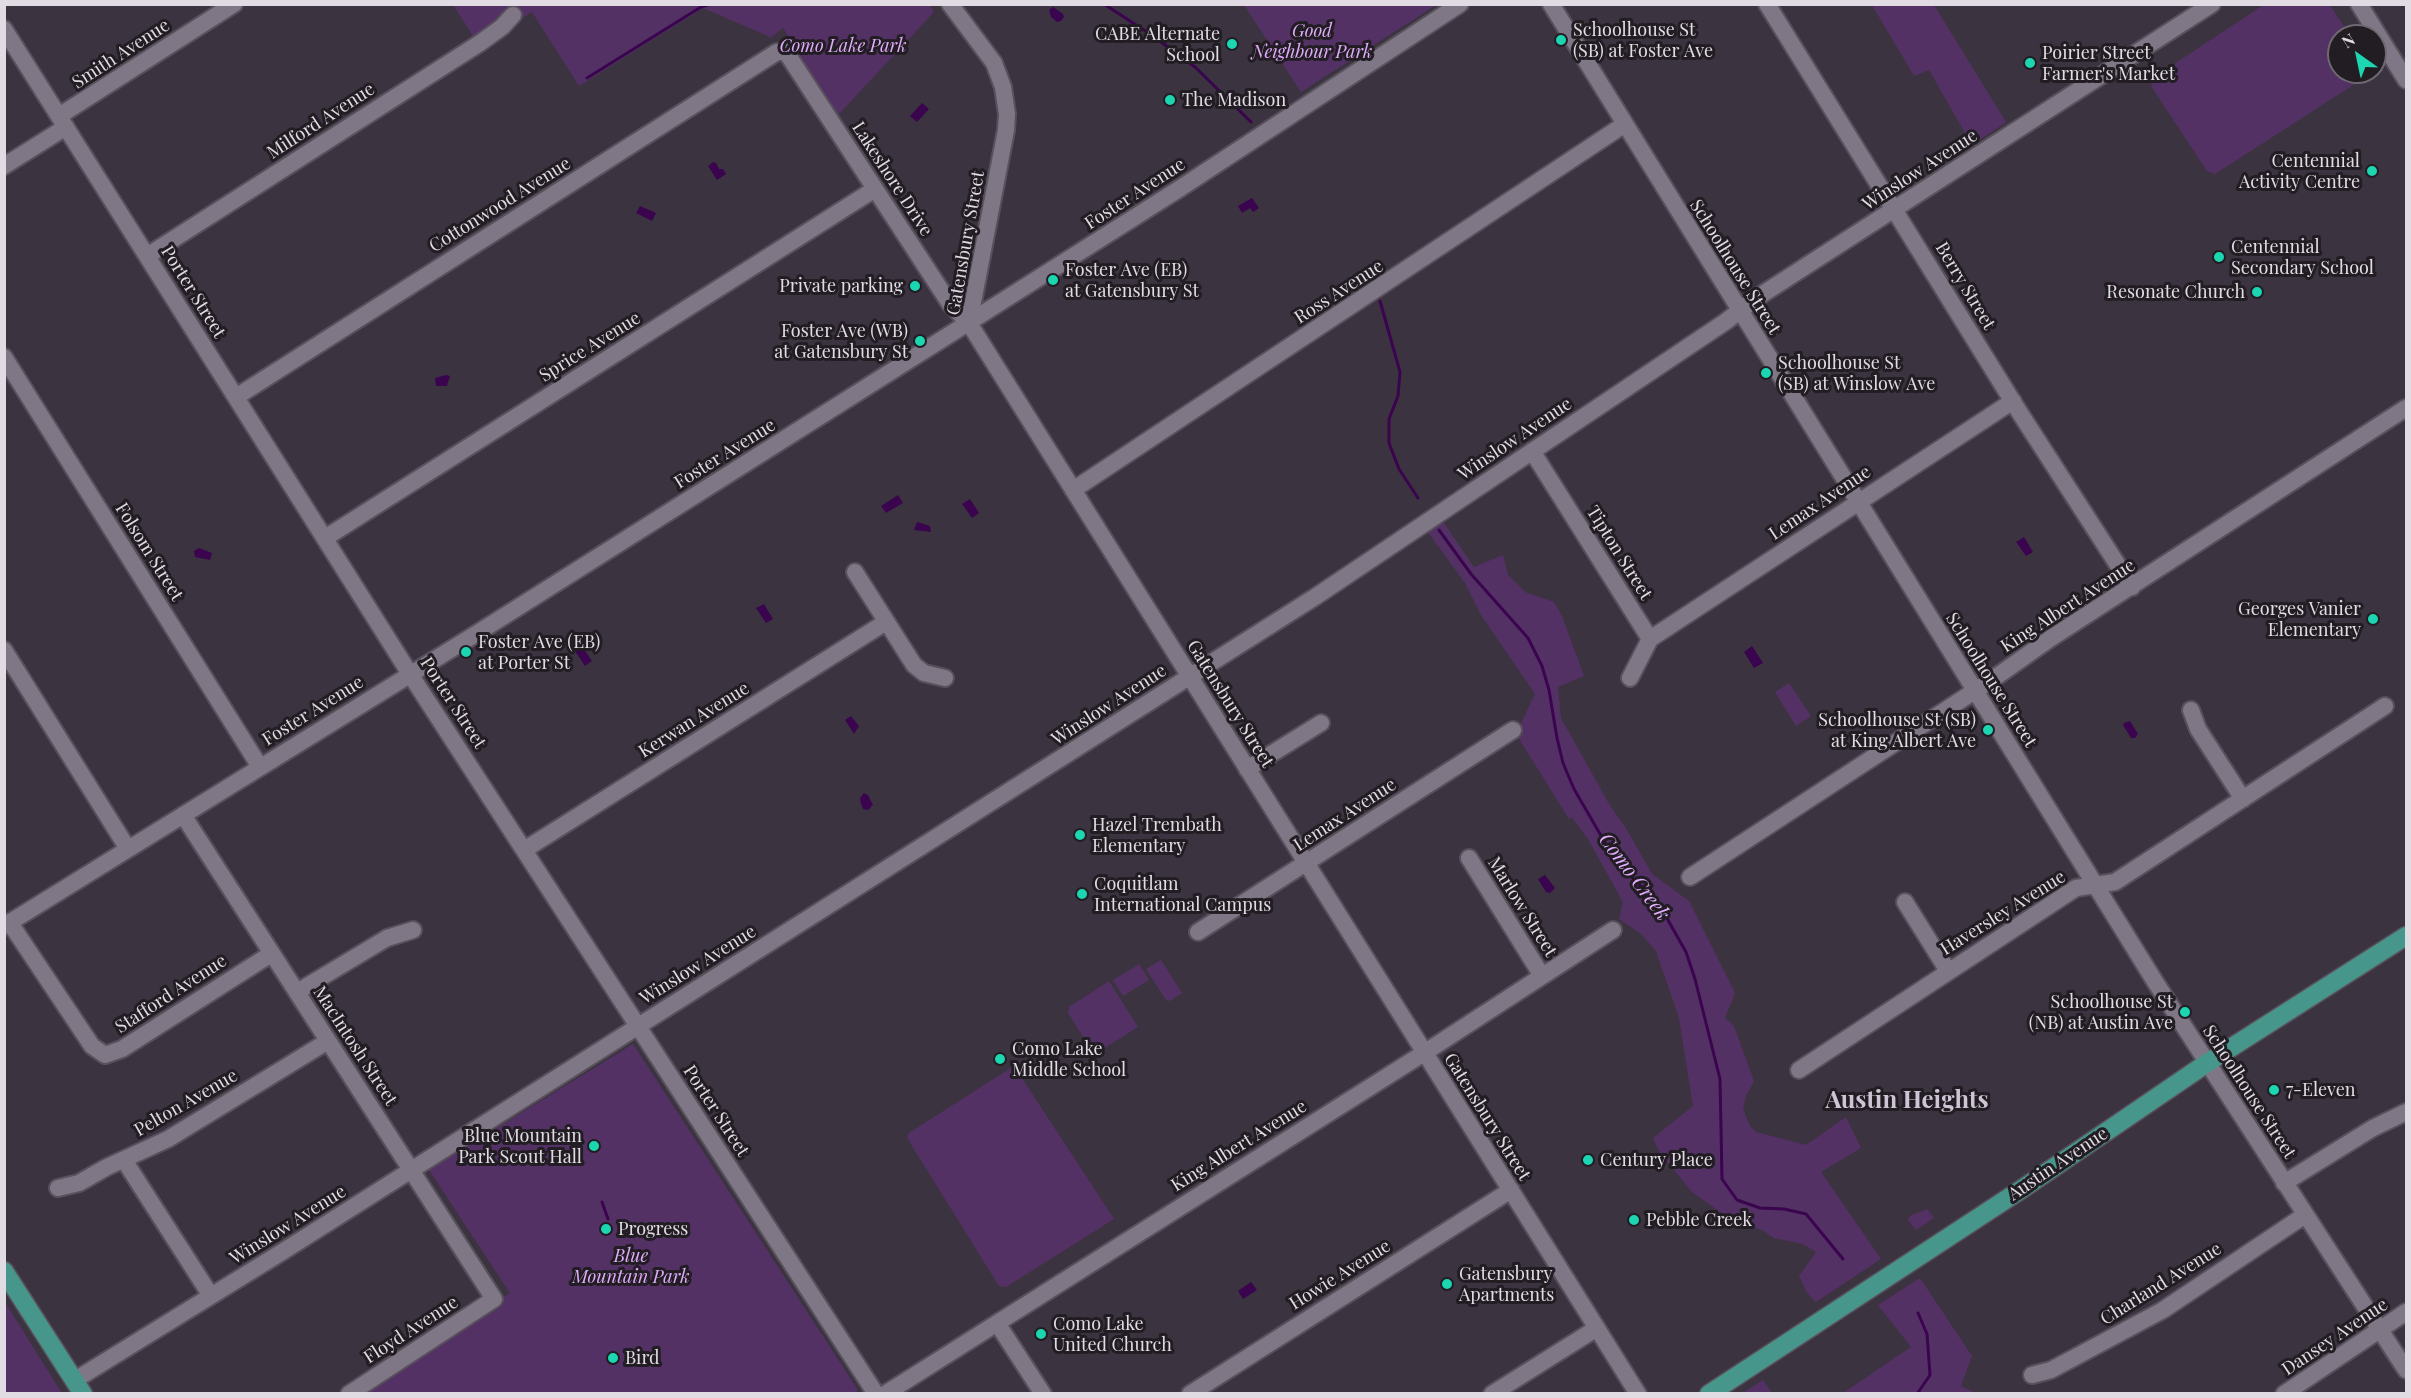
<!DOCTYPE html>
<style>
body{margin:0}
#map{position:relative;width:2411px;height:1398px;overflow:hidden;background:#3c3340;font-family:"Playfair Display",serif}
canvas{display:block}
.frame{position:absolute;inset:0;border:6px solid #e1dbe4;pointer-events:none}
.north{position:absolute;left:2327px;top:24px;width:60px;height:60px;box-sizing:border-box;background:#211d23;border:2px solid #6e6970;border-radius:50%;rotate:327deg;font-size:16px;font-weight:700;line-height:24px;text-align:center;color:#e1dbe4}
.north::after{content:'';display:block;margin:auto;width:21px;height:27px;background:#1cd5b1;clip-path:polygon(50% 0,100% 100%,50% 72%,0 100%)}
</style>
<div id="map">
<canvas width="2411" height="1398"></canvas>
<div class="frame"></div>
<div class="north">N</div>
</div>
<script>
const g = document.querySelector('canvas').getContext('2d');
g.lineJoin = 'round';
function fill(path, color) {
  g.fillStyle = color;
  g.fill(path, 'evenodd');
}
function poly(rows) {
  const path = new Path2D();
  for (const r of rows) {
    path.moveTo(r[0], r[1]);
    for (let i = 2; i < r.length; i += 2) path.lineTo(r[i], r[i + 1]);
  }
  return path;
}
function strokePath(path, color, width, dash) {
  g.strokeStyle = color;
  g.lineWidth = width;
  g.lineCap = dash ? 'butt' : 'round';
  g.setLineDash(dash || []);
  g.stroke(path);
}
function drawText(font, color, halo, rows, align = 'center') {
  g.font = font + ' "Playfair Display",serif';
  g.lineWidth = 6;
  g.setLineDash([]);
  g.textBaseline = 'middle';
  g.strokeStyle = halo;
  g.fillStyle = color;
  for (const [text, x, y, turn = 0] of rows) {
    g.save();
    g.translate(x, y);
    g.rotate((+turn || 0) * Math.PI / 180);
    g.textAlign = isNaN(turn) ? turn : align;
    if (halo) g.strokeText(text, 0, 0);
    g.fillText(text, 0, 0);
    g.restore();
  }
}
fill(poly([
 [929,4,934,12,838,115,836,113,834,115,800,60,802,58,783,28,770,38,768,36,703,8,579,86,532,12,479,45,453,5],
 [2265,4,2330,5,2350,36,2339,36,2339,72,2369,72,2369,75,2215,174,2207,171,2151,86,2153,78],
 [1244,5,1436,5,1301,92],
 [1872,5,1934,5,2006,122,1972,145,1929,70,1914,76],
 [1444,523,1474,567,1503,555,1508,575,1525,592,1554,602,1562,616,1584,676,1558,687,1561,718,1609,804,1627,830,1652,874,1689,901,1735,993,1725,1018,1734,1026,1754,1081,1746,1096,1743,1109,1750,1126,1756,1132,1806,1145,1846,1117,1861,1148,1821,1172,1881,1259,1816,1302,1807,1293,1799,1276,1816,1252,1803,1244,1774,1238,1762,1230,1733,1221,1692,1192,1660,1153,1653,1138,1693,1106,1679,1018,1656,951,1641,934,1619,919,1623,902,1588,839,1572,817,1569,819,1516,734,1535,694,1481,615,1465,583,1427,531],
 [1789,683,1811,716,1796,726,1775,692],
 [1161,960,1182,993,1170,1001,1166,1000,1146,969],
 [1139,964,1149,980,1123,996,1113,980],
 [1109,981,1138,1027,1098,1052,1091,1049,1068,1013,1069,1007],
 [633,1044,858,1390,853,1394,355,1394,510,1293,429,1170],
 [1014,1066,1114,1219,1006,1287,999,1286,907,1138,909,1133],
 [1927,1209,1934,1218,1916,1230,1908,1220,1910,1216],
 [1920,1278,1972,1356,1961,1386,1975,1393,1843,1393,1911,1347,1878,1305],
 [5,1302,46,1368,62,1393,5,1393],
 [1763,1380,1772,1393,1742,1393]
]), '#543165');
fill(poly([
 [1053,7,1063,14,1064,17,1061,21,1057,22,1051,17,1049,10],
 [922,103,929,109,917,122,910,116],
 [713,162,716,163,719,169,723,169,726,174,717,180,708,166],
 [1252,198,1259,208,1253,212,1250,208,1242,213,1238,206],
 [640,206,656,213,652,221,636,213],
 [446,375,450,376,447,386,436,386,435,378],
 [898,495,903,503,886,513,881,506],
 [970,499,979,513,972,518,962,504],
 [917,522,930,526,931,532,914,530],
 [2024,537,2033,552,2026,556,2016,542],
 [199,548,212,553,210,560,195,557,194,551],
 [764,604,773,619,766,623,756,608],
 [582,646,592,661,585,666,575,651],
 [1752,646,1763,663,1754,668,1744,652],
 [851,716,859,726,854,734,845,720],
 [2130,721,2138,734,2135,738,2131,738,2123,725,2124,723],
 [864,793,868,795,873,805,868,810,863,809,861,804,860,798],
 [1545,875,1555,888,1550,893,1546,892,1538,879],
 [1251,1282,1257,1290,1243,1299,1238,1291]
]), '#3a044e');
strokePath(poly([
 [1104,4,1153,36,1195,67,1251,122],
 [587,78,701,7,711,4],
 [1380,301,1400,372,1398,396,1389,419,1389,443,1399,469,1418,498],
 [1439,530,1471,574,1528,638,1542,666,1549,690,1557,738,1563,763,1574,789,1607,846,1624,869,1660,906,1686,952,1695,979,1720,1079,1722,1179,1737,1200,1760,1208,1784,1209,1806,1214,1843,1259],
 [602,1202,608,1219],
 [1917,1394,1930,1375,1927,1334,1918,1313]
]), '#3a044e', 3);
const minor = poly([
 [950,4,994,63,1003,87,1007,114,1006,130,969,323],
 [1551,4,2154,980,2406,1370],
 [1767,4,2018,410,2132,587],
 [2359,4,2406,80],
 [4,29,410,674,876,1394],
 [59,116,234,4],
 [4,166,66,127],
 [147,256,480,43,502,27,513,15],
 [4,357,260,767],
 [236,397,777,52,786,52,950,304,969,323,1638,1394],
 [1532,451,1650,639,1630,678],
 [1073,490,1625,124],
 [325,538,875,189],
 [855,572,914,665,924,673,945,678],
 [1650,639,2013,401],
 [4,650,128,849],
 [2191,710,2198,729,2243,799],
 [1247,769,1321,723],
 [183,815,494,1299,349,1394],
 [524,850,886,622],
 [1469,858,1542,976],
 [1690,877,1993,679,2051,638,2406,408],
 [1905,902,1948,971],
 [10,923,92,1046,105,1055,122,1049,271,954],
 [4,926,479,632,952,333,1179,189,1460,4],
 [1198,932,1513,730],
 [297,992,387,938,413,930],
 [1799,1070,2076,888,2115,882,2385,706],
 [124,1160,211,1296],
 [2284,1183,2373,1128,2406,1112],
 [58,1188,79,1183,107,1167,168,1139,328,1041],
 [997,1323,1043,1394],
 [2032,1375,2051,1370,2163,1310,2305,1215],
 [75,1380,282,1252,1315,597,1725,322,1758,297,2212,4],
 [885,1394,1424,1053,1613,930],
 [1190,1394,1511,1190],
 [1492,1394,1597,1328],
 [2284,1394,2406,1312]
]);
const major = poly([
 [4,1271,83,1394],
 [1709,1394,2025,1187,2207,1063,2406,936]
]);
strokePath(minor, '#58515c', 20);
strokePath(major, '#58515c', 21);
strokePath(minor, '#807786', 16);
strokePath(major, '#47968b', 18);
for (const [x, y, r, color] of [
 [1561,40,6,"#1cd5b1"],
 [1232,44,6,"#1cd5b1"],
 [2030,63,6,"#1cd5b1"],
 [1170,100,6,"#1cd5b1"],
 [2372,171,6,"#1cd5b1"],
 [2219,257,6,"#1cd5b1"],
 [1053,280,6,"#1cd5b1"],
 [915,286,6,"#1cd5b1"],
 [2257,292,6,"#1cd5b1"],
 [920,341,6,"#1cd5b1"],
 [1766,373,6,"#1cd5b1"],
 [2373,619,6,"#1cd5b1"],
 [466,652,6,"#1cd5b1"],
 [1988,730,6,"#1cd5b1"],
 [1080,835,6,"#1cd5b1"],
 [1082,894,6,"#1cd5b1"],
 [2185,1012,6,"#1cd5b1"],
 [1000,1059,6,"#1cd5b1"],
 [2274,1090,6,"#1cd5b1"],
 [594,1146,6,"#1cd5b1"],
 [1588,1160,6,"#1cd5b1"],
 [1634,1220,6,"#1cd5b1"],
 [606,1229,6,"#1cd5b1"],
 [1447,1284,6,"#1cd5b1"],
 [1041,1334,6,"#1cd5b1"],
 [613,1358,6,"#1cd5b1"]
]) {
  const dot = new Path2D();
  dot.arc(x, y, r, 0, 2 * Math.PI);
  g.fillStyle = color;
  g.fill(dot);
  strokePath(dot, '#211d23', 2);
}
drawText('18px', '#e1dbe4', '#211d23', [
 ["Schoolhouse St",1573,30],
 ["(SB) at Foster Ave",1573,51],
 ["CABE Alternate",1220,34,"right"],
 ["School",1220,55,"right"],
 ["Poirier Street",2042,53],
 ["Farmer's Market",2042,74],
 ["The Madison",1182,100],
 ["Centennial",2360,161,"right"],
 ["Activity Centre",2360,182,"right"],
 ["Centennial",2231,247],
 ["Secondary School",2231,268],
 ["Foster Ave (EB)",1065,270],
 ["at Gatensbury St",1065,291],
 ["Private parking",903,286,"right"],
 ["Resonate Church",2245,292,"right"],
 ["Foster Ave (WB)",908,331,"right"],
 ["at Gatensbury St",908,352,"right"],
 ["Schoolhouse St",1778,363],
 ["(SB) at Winslow Ave",1778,384],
 ["Georges Vanier",2361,609,"right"],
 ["Elementary",2361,630,"right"],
 ["Foster Ave (EB)",478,642],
 ["at Porter St",478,663],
 ["Schoolhouse St (SB)",1976,720,"right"],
 ["at King Albert Ave",1976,741,"right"],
 ["Hazel Trembath",1092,825],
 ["Elementary",1092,846],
 ["Coquitlam",1094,884],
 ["International Campus",1094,905],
 ["Schoolhouse St",2173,1002,"right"],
 ["(NB) at Austin Ave",2173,1023,"right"],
 ["Como Lake",1012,1049],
 ["Middle School",1012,1070],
 ["7-Eleven",2286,1090],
 ["Blue Mountain",582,1136,"right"],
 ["Park Scout Hall",582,1157,"right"],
 ["Century Place",1600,1160],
 ["Pebble Creek",1646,1220],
 ["Progress",618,1229],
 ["Gatensbury",1459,1274],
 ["Apartments",1459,1295],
 ["Como Lake",1053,1324],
 ["United Church",1053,1345],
 ["Bird",625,1358]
], 'left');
drawText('italic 18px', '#e0abfb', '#211d23', [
 ["Good",1312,31],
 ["Neighbour Park",1312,52],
 ["Como Lake Park",843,46],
 ["Blue",631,1256],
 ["Mountain Park",631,1277]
]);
drawText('18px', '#e1dbe4', '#211d23', [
 ["Smith Avenue",121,54,-33],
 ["Milford Avenue",321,121,-33],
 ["Winslow Avenue",1920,170,-33],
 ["Lakeshore Drive",892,179,57],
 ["Foster Avenue",1135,194,-33],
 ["Cottonwood Avenue",500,205,-32],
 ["Gatensbury Street",966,243,-80],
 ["Schoolhouse Street",1735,267,58],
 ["Berry Street",1965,286,59],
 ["Porter Street",193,292,58],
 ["Ross Avenue",1339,292,-33],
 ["Sprice Avenue",590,347,-32],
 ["Winslow Avenue",1515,439,-34],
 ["Foster Avenue",725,454,-32],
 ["Lemax Avenue",1820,503,-34],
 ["Folsom Street",149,552,58],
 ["Tipton Street",1619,553,58],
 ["King Albert Avenue",2068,606,-33],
 ["Schoolhouse Street",1991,680,58],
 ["Porter Street",453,703,57],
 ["Gatensbury Street",1230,704,58],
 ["Winslow Avenue",1109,705,-33],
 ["Foster Avenue",313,711,-32],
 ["Kerwan Avenue",694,720,-32],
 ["Lemax Avenue",1345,815,-33],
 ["Marlow Street",1522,907,58],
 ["Haversley Avenue",2003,913,-32],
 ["Winslow Avenue",698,965,-32],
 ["Stafford Avenue",171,994,-33],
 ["MacIntosh Street",355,1046,57],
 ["Schoolhouse Street",2249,1092,57],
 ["Pelton Avenue",186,1103,-30],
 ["Porter Street",716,1111,57],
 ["Gatensbury Street",1487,1117,58],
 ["King Albert Avenue",1239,1146,-32],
 ["Austin Avenue",2058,1164,-34],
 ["Winslow Avenue",288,1225,-32],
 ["Howie Avenue",1340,1275,-32],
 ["Charland Avenue",2161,1284,-32],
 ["Floyd Avenue",411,1330,-33],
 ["Dansey Avenue",2335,1337,-34]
]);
drawText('italic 20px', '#e4aeff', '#211d23', [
 ["Como Creek",1634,877,53]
]);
drawText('bold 24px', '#cfc4d5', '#211d23', [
 ["Austin Heights",1907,1101]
]);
</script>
